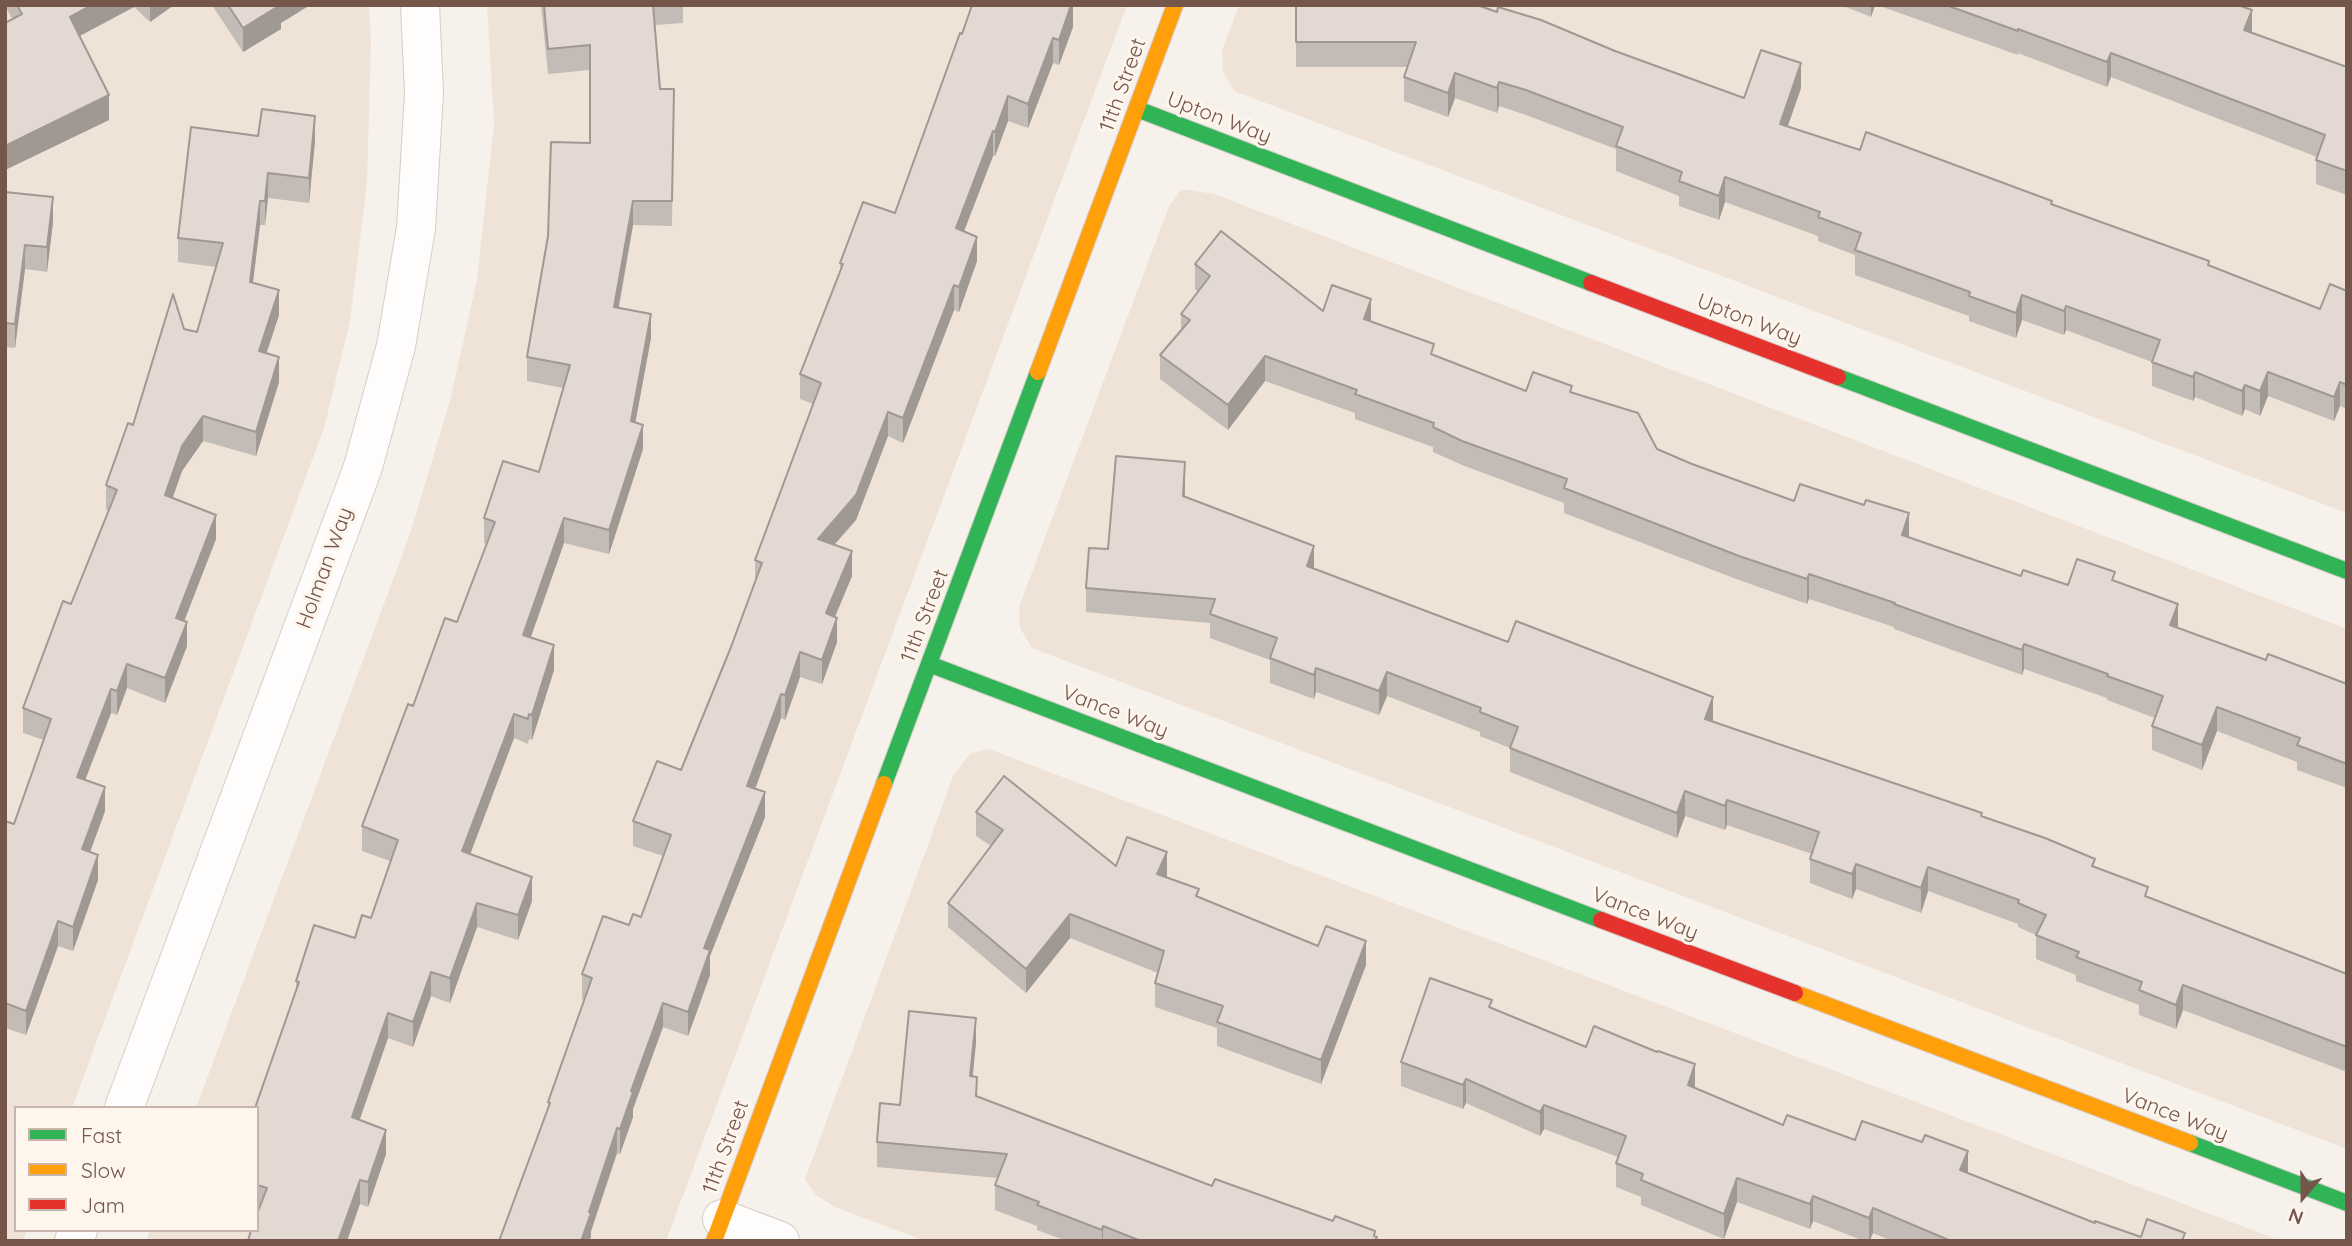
<!DOCTYPE html>
<style>
body{margin:0}
#map{position:relative;width:2352px;height:1246px;overflow:hidden;background:#f6f1eb;font-family:Quicksand,sans-serif}
canvas{display:block}
.frame{position:absolute;inset:0;border:7px solid #74564b;pointer-events:none}
.legend{position:absolute;left:14px;top:1106px;width:245px;height:126px;box-sizing:border-box;background:#fef5ec;border:2px solid #c7b5ac;margin:0;padding:9px 12px;list-style:none;font-size:21px;color:#74564b}
.legend li{display:flex;align-items:center;gap:14px;height:35px}
.legend b{width:35px;border:2px solid #c7b5ac}
.north{position:absolute;left:2268px;top:1162px;width:70px;height:70px;-webkit-text-stroke:5px #fef5ec;paint-order:stroke;rotate:200deg;font-size:19px;font-weight:700;line-height:28px;text-align:center;color:#74564b}
.north::after{content:'';display:block;margin:auto;width:24px;height:32px;background:#74564b;clip-path:polygon(50% 0,100% 100%,50% 72%,0 100%)}
</style>
<div id="map">
<canvas width="2352" height="1246"></canvas>
<div class="frame"></div>
<ul class="legend">
<li><b style="height:9px;background:#30b455"></b>Fast</li>
<li><b style="height:9px;background:#ff9f0a"></b>Slow</li>
<li><b style="height:9px;background:#e5322d"></b>Jam</li>
</ul>
<div class="north">N</div>
</div>
<script>
const g = document.querySelector('canvas').getContext('2d');
g.lineJoin = 'round';
function fill(path, color) {
  g.fillStyle = color;
  g.fill(path, 'evenodd');
}
function poly(rows) {
  const path = new Path2D();
  for (const r of rows) {
    path.moveTo(r[0], r[1]);
    for (let i = 2; i < r.length; i += 2) path.lineTo(r[i], r[i + 1]);
  }
  return path;
}
function strokePath(path, color, width, dash) {
  g.strokeStyle = color;
  g.lineWidth = width;
  g.lineCap = dash ? 'butt' : 'round';
  g.setLineDash(dash || []);
  g.stroke(path);
}
function drawText(font, color, halo, rows, align = 'center') {
  g.font = font + ' Quicksand,sans-serif';
  g.lineWidth = 6;
  g.setLineDash([]);
  g.textBaseline = 'middle';
  g.strokeStyle = halo;
  g.fillStyle = color;
  for (const [text, x, y, turn = 0] of rows) {
    g.save();
    g.translate(x, y);
    g.rotate((+turn || 0) * Math.PI / 180);
    g.textAlign = isNaN(turn) ? turn : align;
    if (halo) g.strokeText(text, 0, 0);
    g.fillText(text, 0, 0);
    g.restore();
  }
}
fill(poly([
 [5,5,369,5,371,42,367,183,350,321,324,428,72,1108,16,1108,16,1230,27,1230,23,1241,5,1241],
 [487,5,1127,5,666,1241,146,1241,150,1230,257,1230,257,1108,196,1108,410,534,450,401,477,280,494,124],
 [1239,5,2347,5,2347,513,1234,91,1223,71,1222,51],
 [1182,189,1214,194,2347,629,2347,1149,1032,648,1020,628,1019,607,1169,206],
 [989,749,2281,1241,925,1241,835,1207,816,1195,805,1179,954,774,971,753]
]), '#efe3d8');
const street = poly([
 [124,1108,363,467,396,346,416,228,424,93,420,5],
 [722,1219,780,1241],
 [74,1241,78,1230]
]);
const fast = poly([
 [1137,109,1591,283],
 [1838,377,2347,571],
 [929,664,1601,920],
 [884,784,1038,372],
 [2190,1143,2347,1203]
]);
const slow = poly([
 [1038,372,1175,5],
 [1795,993,2190,1143],
 [714,1241,884,784]
]);
const jam = poly([
 [1591,283,1838,377],
 [1601,920,1795,993]
]);
strokePath(street, '#d5ccc8', 40);
strokePath(fast, '#d5ccc8', 18);
strokePath(slow, '#d5ccc8', 18);
strokePath(jam, '#d5ccc8', 18);
strokePath(street, '#fefdfc', 38);
strokePath(fast, '#30b455', 16);
strokePath(slow, '#ff9f0a', 16);
strokePath(jam, '#e5322d', 16);
fill(poly([
 [5,5,174,5,150,22,134,7,80,36,109,120,5,170,5,23,12,19],
 [212,5,310,5,281,23,281,29,243,52],
 [541,5,683,5,683,23,655,25,660,89,674,89,672,226,633,225,619,308,651,338,635,423,643,449,609,554,564,543,531,637,554,670,532,740,529,739,528,744,514,738,470,854,532,901,518,940,477,927,450,1003,431,996,413,1047,388,1038,359,1120,386,1154,368,1207,360,1204,259,1210,257,1209,257,1108,296,992,296,981,355,938,371,918,390,861,362,851,362,826,413,706,457,622,487,544,484,543,484,518,539,472,563,388,527,381,527,357,590,143,590,70,548,74],
 [1073,5,1073,27,1059,65,1053,63,1028,128,1008,121,995,156,993,156,964,231,977,261,959,312,954,310,903,443,888,436,856,520,834,545,852,576,835,617,837,642,822,684,800,677,785,720,781,718,755,789,765,817,710,956,710,975,688,1036,663,1027,633,1109,633,1117,620,1154,617,1153,591,1231,589,1241,499,1241,548,1108,548,1102,584,1000,582,999,582,974,629,925,641,917,663,856,633,846,633,821,681,770,731,647,755,582,755,560,813,404,800,399,800,374,840,270,840,263,895,213,962,34],
 [1296,5,1615,51,1744,98,1801,88,1788,126,1860,150,2052,204,2320,309,2347,291,2347,409,2340,406,2334,421,2268,396,2260,416,2245,409,2242,416,2195,397,2193,401,2152,386,2152,362,2066,330,2064,335,2022,320,2016,338,1969,321,1969,316,1855,275,1855,255,1818,241,1818,236,1725,202,1719,220,1679,206,1679,196,1616,171,1616,149,1526,115,1499,106,1497,113,1455,98,1448,117,1404,101,1404,77,1408,67,1296,67],
 [1841,5,1875,5,1871,17],
 [1877,5,2238,5,2252,33,2347,67,2347,195,2316,184,2316,160,2317,157,2111,77,2107,87,2018,53,2018,55],
 [258,136,315,141,309,203,268,198,265,225,260,225,253,282,279,315,266,354,279,382,256,456,203,441,182,471,172,498,216,539,184,621,187,646,165,703,127,688,117,715,111,713,85,780,105,811,90,852,98,880,73,951,58,946,26,1035,5,1028,5,821,14,824,44,740,23,733,23,708,71,604,108,510,106,509,106,485,133,425,197,332,216,267,178,262,178,238],
 [5,192,53,222,47,272,25,269,15,348,5,347],
 [1195,264,1323,311,1371,321,1434,355,1526,391,1572,393,1657,449,1692,464,1794,501,1909,538,2021,576,2068,585,2115,581,2178,628,2266,660,2347,684,2347,788,2297,770,2297,762,2217,731,2202,770,2152,750,2152,726,2155,718,2107,700,2107,698,2024,669,2022,675,1894,629,1894,627,1809,599,1807,604,1739,580,1564,513,1564,503,1462,465,1433,452,1433,447,1355,419,1355,413,1265,381,1228,430,1160,379,1160,355,1181,331,1181,314,1198,292,1195,289],
 [1185,486,1185,497,1314,569,1713,722,1982,817,2095,867,2148,897,2347,974,2347,1072,2183,1010,2176,1029,2139,1015,2139,1005,2076,981,2076,975,2036,959,2036,935,2018,927,2018,924,1928,891,1921,913,1856,889,1852,899,1810,883,1810,859,1812,854,1727,825,1725,830,1685,816,1677,838,1510,772,1510,748,1480,736,1480,732,1387,696,1379,715,1316,692,1314,699,1270,683,1270,660,1210,638,1210,623,1086,612,1086,588,1108,549],
 [976,812,1116,866,1167,876,1166,877,1199,897,1366,965,1321,1084,1217,1046,1217,1028,1155,1007,1155,983,1158,973,1070,938,1026,993,948,927,948,903,991,846,976,836],
 [1492,1008,1586,1047,1695,1088,1783,1125,1855,1140,1968,1173,2095,1223,2141,1237,2185,1241,1892,1241,1873,1233,1870,1241,1864,1241,1813,1221,1810,1229,1737,1202,1724,1239,1641,1205,1641,1197,1616,1187,1616,1163,1618,1157,1544,1129,1540,1136,1466,1103,1463,1109,1401,1086,1401,1062],
 [976,1042,973,1076,977,1097,1212,1186,1375,1236,1377,1241,1067,1241,1037,1230,1037,1226,995,1210,995,1185,998,1178,877,1167,877,1142,900,1105]
]), '#c3bbb5');
fill(poly([
 [92,5,134,5,134,7,70,41,70,17],
 [150,5,174,5,150,22],
 [279,5,310,5,281,23,281,29,243,52,243,28],
 [1071,5,1073,5,1073,27,1059,65,1059,40],
 [1871,5,1875,5,1871,17],
 [2252,10,2252,35,2244,30],
 [1053,38,1053,63,1028,128,1028,104],
 [2111,53,2111,77,2107,87,2107,62],
 [1801,63,1801,88,1780,148,1780,124],
 [1455,73,1455,98,1448,117,1448,93],
 [1499,82,1499,106,1497,113,1497,88],
 [109,95,109,120,5,170,5,146],
 [1008,96,1008,121,995,156,995,132],
 [315,116,315,141,309,203,309,178],
 [993,131,993,156,956,252,956,228],
 [268,173,268,198,265,225,265,201],
 [1725,177,1725,202,1719,220,1719,196],
 [53,197,53,222,47,272,47,247],
 [260,201,260,225,250,306,250,282],
 [633,201,633,225,614,331,614,307],
 [977,237,977,261,959,312,959,287],
 [25,245,25,269,15,348,15,324],
 [954,285,954,310,903,443,903,418],
 [279,290,279,315,259,376,259,351],
 [2022,295,2022,320,2016,338,2016,313],
 [1371,299,1371,324,1364,319],
 [2066,306,2066,330,2064,335,2064,311],
 [651,314,651,338,631,446,631,421],
 [1265,356,1265,381,1228,430,1228,405],
 [279,357,279,382,256,456,256,432],
 [2195,372,2195,397,2193,401,2193,377],
 [2268,372,2268,396,2260,416,2260,391],
 [2340,382,2340,406,2334,421,2334,397],
 [2245,385,2245,409,2242,416,2242,391],
 [888,412,888,436,856,520,818,563,818,539],
 [203,416,203,441,182,471,165,520,165,495,182,446],
 [643,425,643,449,609,554,609,530],
 [1185,462,1185,486,1183,521,1183,496],
 [1909,513,1909,538,1902,535],
 [216,515,216,539,176,642,176,618],
 [564,518,564,543,523,659,523,635],
 [1314,546,1314,570,1307,566],
 [852,551,852,576,826,638,826,613],
 [1809,574,1809,599,1807,604,1807,579],
 [2178,604,2178,628,2170,625],
 [837,618,837,642,822,684,822,660],
 [187,622,187,646,165,703,165,678],
 [2024,644,2024,669,2022,675,2022,650],
 [554,645,554,670,532,740,532,715],
 [800,652,800,677,785,720,785,695],
 [127,664,127,688,117,715,117,691],
 [1316,668,1316,692,1314,699,1314,675],
 [1387,672,1387,696,1379,715,1379,691],
 [111,689,111,713,77,801,77,777],
 [781,694,781,718,747,811,747,786],
 [1713,697,1713,721,1705,719],
 [2217,707,2217,731,2202,770,2202,745],
 [514,714,514,738,462,876,462,851],
 [105,787,105,811,82,874,82,849],
 [1685,791,1685,816,1677,838,1677,813],
 [765,792,765,817,710,956,710,975,688,1036,688,1012,704,948],
 [1727,800,1727,825,1725,830,1725,806],
 [1167,852,1167,876,1157,898,1157,874],
 [98,855,98,880,73,951,73,927],
 [1856,864,1856,889,1852,899,1852,874],
 [1928,867,1928,891,1921,913,1921,888],
 [532,877,532,901,518,940,518,915],
 [477,903,477,927,450,1003,450,978],
 [1070,914,1070,938,1026,993,1026,969],
 [58,921,58,946,26,1035,26,1011],
 [1366,941,1366,965,1321,1084,1321,1060],
 [431,972,431,996,413,1047,413,1022],
 [2183,985,2183,1010,2176,1029,2176,1005],
 [663,1003,663,1027,633,1109,633,1117,620,1154,620,1129,631,1091],
 [388,1013,388,1038,352,1142,352,1117],
 [976,1018,976,1042,970,1100,970,1076],
 [1695,1064,1695,1089,1688,1085],
 [1466,1079,1466,1103,1463,1109,1463,1085],
 [1544,1105,1544,1129,1540,1136,1540,1112],
 [617,1128,617,1153,591,1231,591,1237,589,1241,581,1241,589,1212],
 [386,1130,386,1154,368,1207,368,1182],
 [1968,1151,1968,1175,1960,1170],
 [1737,1178,1737,1202,1724,1239,1724,1214],
 [360,1180,360,1204,347,1241,338,1241],
 [1813,1196,1813,1221,1810,1229,1810,1204],
 [1873,1208,1873,1233,1869,1241,1869,1218],
 [1103,1226,1103,1241,1102,1241,1102,1230]
]), '#9f9893');
const building = poly([
 [17,5,92,5,70,17,109,95,5,146,5,23,22,14,17,5],
 [228,5,280,5,243,28,228,5],
 [544,5,653,5,660,89,674,89,672,201,633,201,614,307,651,314,631,421,643,425,609,530,564,518,523,635,554,645,532,715,529,714,528,719,514,714,462,851,532,877,518,915,477,903,450,978,431,972,413,1022,388,1013,352,1117,386,1130,368,1182,360,1180,338,1241,248,1241,251,1230,257,1230,257,1214,267,1188,257,1185,257,1108,255,1108,299,982,296,981,314,925,355,938,362,915,371,918,398,840,362,826,408,704,413,706,445,618,457,622,495,522,484,518,503,461,539,472,570,365,527,357,548,236,551,142,590,143,590,45,548,49,544,5],
 [972,5,1071,5,1059,40,1053,38,1028,104,1008,96,995,132,993,131,956,228,977,237,959,287,954,285,903,418,888,412,856,495,818,539,852,551,826,613,837,618,822,660,800,652,785,695,781,694,747,786,765,792,704,948,710,950,688,1012,663,1003,631,1091,633,1092,620,1129,617,1128,589,1212,591,1213,581,1241,499,1241,550,1103,548,1102,592,978,582,974,603,916,629,925,633,914,641,917,671,835,633,821,657,761,681,770,731,647,762,563,755,560,821,383,800,374,843,264,840,263,863,202,895,213,960,33,962,34,972,5],
 [1296,5,1477,5,1497,12,1498,7,1541,20,1615,51,1744,98,1761,50,1801,63,1780,124,1860,150,1866,132,2052,201,2051,204,2209,261,2208,265,2320,309,2330,284,2347,291,2347,385,2340,382,2334,397,2268,372,2260,391,2245,385,2242,391,2195,372,2193,377,2152,362,2160,340,2066,306,2064,311,2022,295,2016,313,1969,296,1970,292,1855,250,1861,233,1818,217,1820,212,1725,177,1719,196,1679,181,1682,172,1616,146,1623,127,1526,90,1499,82,1497,88,1455,73,1448,93,1404,77,1416,42,1296,42,1296,5],
 [1946,5,2238,5,2252,10,2244,30,2347,67,2347,171,2316,160,2325,135,2111,53,2107,62,2018,29,2018,31,1946,5],
 [262,109,315,116,309,178,268,173,265,201,260,201,250,282,279,290,259,351,279,357,256,432,203,416,182,446,165,495,216,515,176,618,187,622,165,678,127,664,117,691,111,689,77,777,105,787,82,849,98,855,73,927,58,921,26,1011,5,1003,5,821,14,824,51,719,23,708,63,601,71,604,117,490,106,485,128,423,133,425,173,294,184,329,197,332,223,243,178,238,191,127,258,136,262,109],
 [5,192,53,197,47,247,25,245,15,324,5,323,5,192],
 [1221,231,1323,311,1332,285,1371,299,1364,319,1434,344,1431,354,1526,391,1533,372,1572,386,1570,392,1638,413,1657,449,1692,464,1794,501,1800,484,1864,505,1866,500,1909,513,1902,535,2021,576,2023,570,2068,585,2077,559,2115,572,2112,580,2178,604,2170,625,2266,660,2268,654,2347,684,2347,764,2297,745,2300,738,2217,707,2202,745,2152,726,2163,696,2107,676,2108,674,2024,644,2022,650,1894,604,1895,603,1809,574,1807,579,1739,556,1564,488,1567,479,1462,441,1433,427,1434,423,1355,394,1357,390,1265,356,1228,405,1160,355,1190,320,1181,314,1210,276,1195,264,1221,231],
 [1116,456,1185,462,1183,496,1314,546,1307,566,1508,642,1516,621,1713,697,1705,719,1982,813,1981,816,2045,838,2095,859,2092,866,2148,887,2145,896,2347,974,2347,1047,2183,985,2176,1005,2139,990,2142,982,2076,957,2079,952,2036,935,2046,915,2018,903,2019,900,1928,867,1921,888,1856,864,1852,874,1810,859,1819,832,1727,800,1725,806,1685,791,1677,813,1510,748,1518,727,1480,712,1481,708,1387,672,1379,691,1316,668,1314,675,1270,658,1277,638,1210,614,1215,599,1086,588,1089,548,1108,549,1116,456],
 [1004,776,1116,866,1127,837,1167,852,1157,874,1199,889,1196,896,1318,946,1326,926,1366,941,1321,1060,1217,1022,1223,1006,1155,983,1164,951,1070,914,1026,969,948,903,1003,830,976,812,1004,776],
 [1430,978,1492,1000,1489,1007,1586,1047,1594,1026,1657,1052,1658,1051,1695,1064,1688,1085,1783,1125,1787,1115,1855,1140,1862,1121,1922,1142,1925,1135,1968,1151,1960,1170,2095,1223,2095,1221,2141,1237,2147,1219,2185,1233,2182,1241,1951,1241,1873,1208,1869,1218,1813,1196,1810,1204,1737,1178,1724,1214,1641,1180,1643,1174,1616,1163,1626,1136,1544,1105,1540,1112,1466,1079,1463,1085,1401,1062,1430,978],
 [909,1011,976,1018,970,1076,977,1077,976,1096,1212,1186,1215,1179,1333,1221,1335,1216,1375,1231,1374,1236,1377,1237,1375,1241,1141,1241,1103,1226,1102,1230,1037,1205,1039,1202,995,1185,1007,1154,877,1142,880,1103,900,1105,909,1011]
]);
fill(building, '#e3d9d2');
strokePath(building, '#9f9893', 2);
drawText('21px', '#74564b', '#fef5ec', [
 ["11th Street",1123,85,-70],
 ["Upton Way",1219,118,21],
 ["Upton Way",1749,320,21],
 ["Holman Way",325,568,-70],
 ["11th Street",925,616,-69],
 ["Vance Way",1115,712,21],
 ["Vance Way",1645,914,21],
 ["Vance Way",2175,1115,21],
 ["11th Street",726,1147,-70]
]);
</script>
